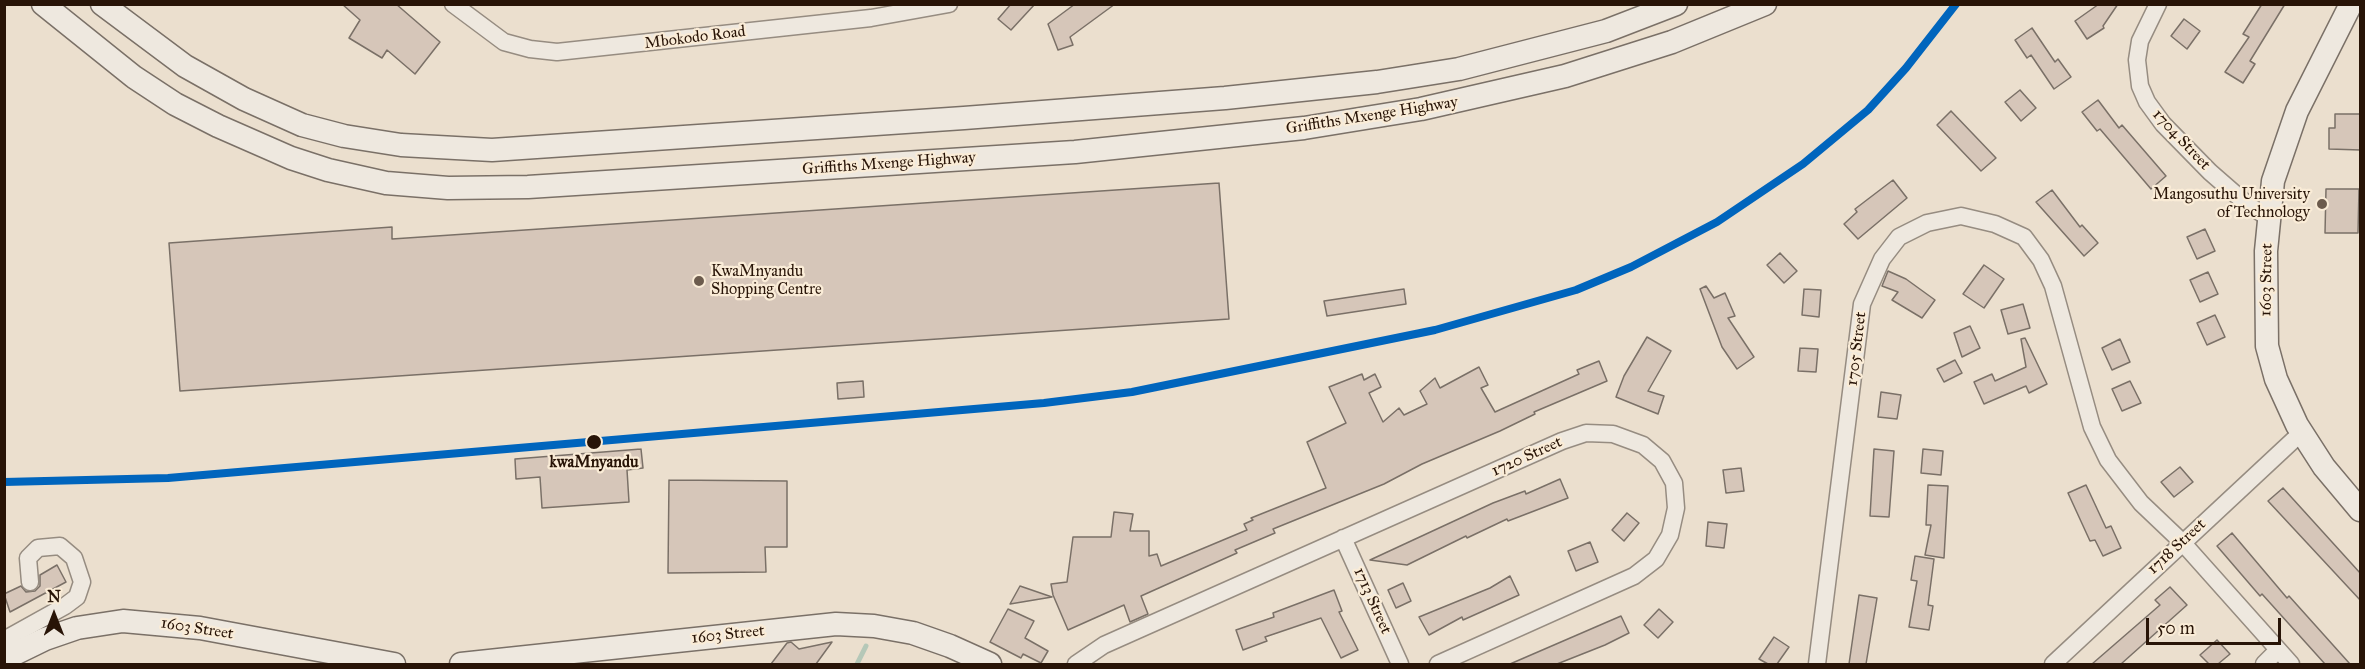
<!DOCTYPE html>
<style>
body{margin:0}
#map{position:relative;width:2365px;height:669px;overflow:hidden;background:#ebdfce;font-family:"IM FELL Great Primer",serif}
canvas{display:block}
.frame{position:absolute;inset:0;border:6px solid #281407;pointer-events:none}
.north{position:absolute;left:24px;top:585px;width:60px;height:60px;-webkit-text-stroke:4px #faecd7;paint-order:stroke;rotate:0deg;font-size:16px;font-weight:700;line-height:24px;text-align:center;color:#281407}
.north::after{content:'';display:block;margin:auto;width:21px;height:27px;background:#281407;clip-path:polygon(50% 0,100% 100%,50% 72%,0 100%)}
.scale{position:absolute;left:2146px;top:618px;width:135px;height:27px;box-sizing:border-box;border:3px solid #281407;border-top:0;padding-left:8px;font-size:18px;line-height:21px;white-space:nowrap;color:#281407;-webkit-text-stroke:4px #faecd7;paint-order:stroke}
</style>
<div id="map">
<canvas width="2365" height="669"></canvas>
<div class="frame"></div>
<div class="north">N</div>
<div class="scale">50 m</div>
</div>
<script>
const g = document.querySelector('canvas').getContext('2d');
g.lineJoin = 'round';
function poly(rows) {
  const path = new Path2D();
  for (const r of rows) {
    path.moveTo(r[0], r[1]);
    for (let i = 2; i < r.length; i += 2) path.lineTo(r[i], r[i + 1]);
  }
  return path;
}
function strokePath(path, color, width, dash) {
  g.strokeStyle = color;
  g.lineWidth = width;
  g.lineCap = dash ? 'butt' : 'round';
  g.setLineDash(dash || []);
  g.stroke(path);
}
function fill(path, color) {
  g.fillStyle = color;
  g.fill(path, 'evenodd');
}
function drawText(font, color, halo, rows, align = 'center') {
  g.font = font + ' "IM FELL Great Primer",serif';
  g.lineWidth = 4.5;
  g.setLineDash([]);
  g.textBaseline = 'middle';
  g.strokeStyle = halo;
  g.fillStyle = color;
  for (const [text, x, y, turn = 0] of rows) {
    g.save();
    g.translate(x, y);
    g.rotate((+turn || 0) * Math.PI / 180);
    g.textAlign = isNaN(turn) ? turn : align;
    if (halo) g.strokeText(text, 0, 0);
    g.fillText(text, 0, 0);
    g.restore();
  }
}
strokePath(poly([
 [857,664,866,646]
]), '#b5c8b8', 5);
const building = poly([
 [342,4,396,4,440,42,415,74,387,50,382,58,349,38,360,20,342,4],
 [1011,4,1035,4,1011,30,998,19,1011,4],
 [1075,4,1115,4,1070,37,1073,45,1058,50,1048,24,1075,4],
 [2099,4,2118,4,2103,26,2104,28,2087,39,2075,21,2099,4],
 [2262,4,2285,4,2250,61,2255,64,2243,83,2225,72,2249,37,2243,34,2262,4],
 [2184,19,2200,31,2187,49,2171,36,2184,19],
 [2032,28,2055,62,2058,59,2071,77,2054,89,2031,55,2027,58,2015,40,2032,28],
 [2020,90,2036,108,2021,121,2005,102,2020,90],
 [2098,100,2119,128,2122,125,2166,176,2151,189,2100,129,2097,131,2082,112,2098,100],
 [1951,111,1996,158,1981,171,1937,125,1951,111],
 [2335,114,2361,114,2361,150,2329,149,2329,128,2335,128,2335,114],
 [1893,180,1907,198,1858,239,1844,224,1857,212,1855,209,1893,180],
 [1219,183,1229,319,180,391,169,243,392,227,392,239,1219,183],
 [2326,189,2359,189,2358,233,2325,233,2326,189],
 [2052,190,2080,227,2082,225,2098,243,2084,256,2036,202,2052,190],
 [2205,229,2215,251,2197,259,2187,237,2205,229],
 [1780,253,1797,271,1784,283,1767,265,1780,253],
 [1984,265,2004,279,1984,308,1963,294,1984,265],
 [1888,271,1906,279,1935,300,1922,318,1892,300,1898,292,1882,286,1888,271],
 [2208,272,2218,294,2200,302,2190,280,2208,272],
 [1706,286,1714,298,1725,293,1735,316,1728,318,1754,357,1737,369,1722,347,1700,289,1706,286],
 [1404,289,1406,304,1327,316,1324,301,1404,289],
 [1804,289,1821,290,1819,317,1802,315,1804,289],
 [2023,304,2030,328,2008,334,2001,310,2023,304],
 [2215,315,2225,337,2207,345,2197,323,2215,315],
 [1970,326,1980,348,1962,357,1954,333,1970,326],
 [1647,337,1671,351,1648,391,1664,396,1658,414,1616,397,1624,376,1647,337],
 [2025,338,2047,384,2029,393,2026,386,1984,404,1974,382,1992,374,1995,381,2026,367,2021,339,2025,338],
 [2120,339,2130,362,2112,370,2102,348,2120,339],
 [1800,348,1818,349,1816,372,1798,371,1800,348],
 [1955,360,1962,373,1944,382,1937,369,1955,360],
 [1599,361,1607,381,1534,412,1535,414,1500,431,1422,464,1384,484,1273,529,1275,533,1235,550,1237,553,1141,596,1148,614,1130,622,1124,605,1068,630,1053,595,1051,584,1067,582,1073,537,1111,537,1114,512,1133,514,1130,531,1149,531,1149,556,1157,554,1161,566,1247,530,1244,524,1253,520,1251,518,1326,488,1307,442,1346,423,1329,387,1362,374,1364,380,1375,374,1381,387,1369,393,1383,422,1399,408,1404,415,1427,404,1420,391,1435,378,1440,388,1479,367,1488,385,1481,388,1495,412,1579,374,1577,370,1599,361],
 [863,381,864,397,838,399,837,383,863,381],
 [2130,381,2141,403,2122,411,2112,389,2130,381],
 [1881,392,1901,395,1897,419,1878,417,1881,392],
 [641,449,643,468,627,470,629,502,542,508,540,477,516,479,515,459,641,449],
 [1874,449,1894,451,1889,517,1870,516,1874,449],
 [1923,449,1943,451,1941,475,1921,473,1923,449],
 [2180,467,2193,482,2174,497,2161,482,2180,467],
 [1741,468,1744,491,1726,493,1723,470,1741,468],
 [1560,479,1568,498,1508,521,1507,519,1467,538,1466,536,1407,565,1370,560,1493,503,1525,491,1526,494,1560,479],
 [669,480,787,481,787,547,765,547,766,572,668,573,669,480],
 [1928,485,1948,486,1944,558,1925,555,1931,525,1926,525,1928,485],
 [2086,485,2106,528,2111,526,2121,548,2103,556,2095,540,2090,541,2068,493,2086,485],
 [2283,488,2361,574,2361,601,2268,501,2283,488],
 [1627,513,1639,523,1624,541,1612,530,1627,513],
 [1708,522,1727,524,1724,548,1706,546,1708,522],
 [2232,533,2287,598,2289,596,2350,664,2325,664,2262,594,2260,596,2217,546,2232,533],
 [1590,542,1598,562,1576,571,1568,551,1590,542],
 [1915,556,1934,559,1928,605,1933,606,1929,630,1909,627,1917,581,1911,580,1915,556],
 [57,565,66,582,10,612,4,594,21,586,26,592,35,591,40,586,40,575,57,565],
 [1510,576,1519,595,1463,620,1462,617,1429,635,1419,617,1490,588,1510,576],
 [1403,583,1411,601,1396,608,1388,590,1403,583],
 [1020,586,1052,597,1010,604,1020,586],
 [2170,587,2187,605,2121,664,2092,664,2160,605,2155,600,2170,587],
 [1334,590,1342,611,1339,612,1358,650,1341,658,1321,618,1265,637,1267,641,1243,650,1236,630,1274,617,1273,613,1334,590],
 [1859,595,1877,598,1866,664,1849,664,1859,595],
 [1008,609,1034,621,1025,638,1048,651,1041,663,1023,654,1021,658,990,642,1008,609],
 [1659,609,1673,622,1658,638,1644,625,1659,609],
 [1621,616,1629,633,1605,645,1557,664,1510,664,1621,616],
 [1774,637,1789,647,1777,664,1768,664,1759,659,1774,637],
 [2217,640,2230,654,2218,664,2209,664,2200,655,2217,640],
 [791,642,799,649,832,642,816,664,771,664,787,643,791,642]
]);
fill(building, '#d6c6b9');
strokePath(building, '#7a7067', 1.5);
const street = poly([
 [453,4,504,42,530,49,557,52,871,18,949,4],
 [2158,4,2140,41,2137,60,2140,86,2147,102,2163,124,2210,172,2249,206,2270,218],
 [1343,538,1400,664],
 [4,640,65,606,77,597,82,582,74,558,60,546,38,548,28,558,30,582],
 [1076,664,1104,645,1562,441,1586,433,1613,434,1643,445,1662,461,1674,483,1676,508,1670,535,1656,559,1634,576,1438,664],
 [1817,664,1862,304,1882,259,1899,237,1927,223,1961,216,1995,224,2024,237,2041,260,2053,286,2092,427,2108,460,2141,503,2182,542,2291,664],
 [2053,664,2302,432],
 [2264,664,2278,650]
]);
const secondary = poly([
 [43,4,134,77,175,104,218,126,291,158,328,170,386,183,448,188,528,187,1075,152,1304,128,1421,109,1565,76,1672,42,1765,4],
 [102,4,185,66,244,99,302,125,344,136,401,145,492,150,964,118,1225,98,1377,82,1459,69,1606,31,1676,4],
 [2351,4,2297,111,2273,181,2266,251,2267,346,2276,379,2297,425,2324,467,2360,510],
 [4,659,45,639,77,628,123,621,200,628,394,664],
 [461,664,836,624,874,626,913,633,950,646,990,664]
]);
strokePath(street, '#968c81', 19);
strokePath(secondary, '#7a7067', 25);
strokePath(street, '#eee8df', 16);
strokePath(secondary, '#eee8df', 22);
strokePath(poly([
 [4,482,168,478,1044,403,1132,392,1435,330,1576,290,1631,267,1717,222,1803,164,1868,110,1906,68,1956,4]
]), '#0065bd', 8);
for (const [x, y, r, color] of [
 [2322,204,6,"#6c5b4d"],
 [699,281,6,"#6c5b4d"],
 [594,442,8,"#281407"]
]) {
  const dot = new Path2D();
  dot.arc(x, y, r, 0, 2 * Math.PI);
  g.fillStyle = color;
  g.fill(dot);
  strokePath(dot, '#faecd7', 2);
}
drawText('16px', '#281407', '#faecd7', [
 ["Mbokodo Road",695,38,-7],
 ["Griffiths Mxenge Highway",1372,116,-9],
 ["1704 Street",2181,140,47],
 ["Griffiths Mxenge Highway",889,164,-4],
 ["1603 Street",2267,280,-89],
 ["1705 Street",1857,349,-83],
 ["1720 Street",1527,457,-24],
 ["1718 Street",2177,547,-43],
 ["1713 Street",1372,601,66],
 ["1603 Street",197,629,9],
 ["1603 Street",728,635,-6]
]);
drawText('16px', '#281407', '#faecd7', [
 ["Mangosuthu University",2310,195],
 ["of Technology",2310,213],
 ["KwaMnyandu",711,272,"left"],
 ["Shopping Centre",711,290,"left"]
], 'right');
drawText('bold 16px', '#281407', '#faecd7', [
 ["kwaMnyandu",594,463]
]);
</script>
